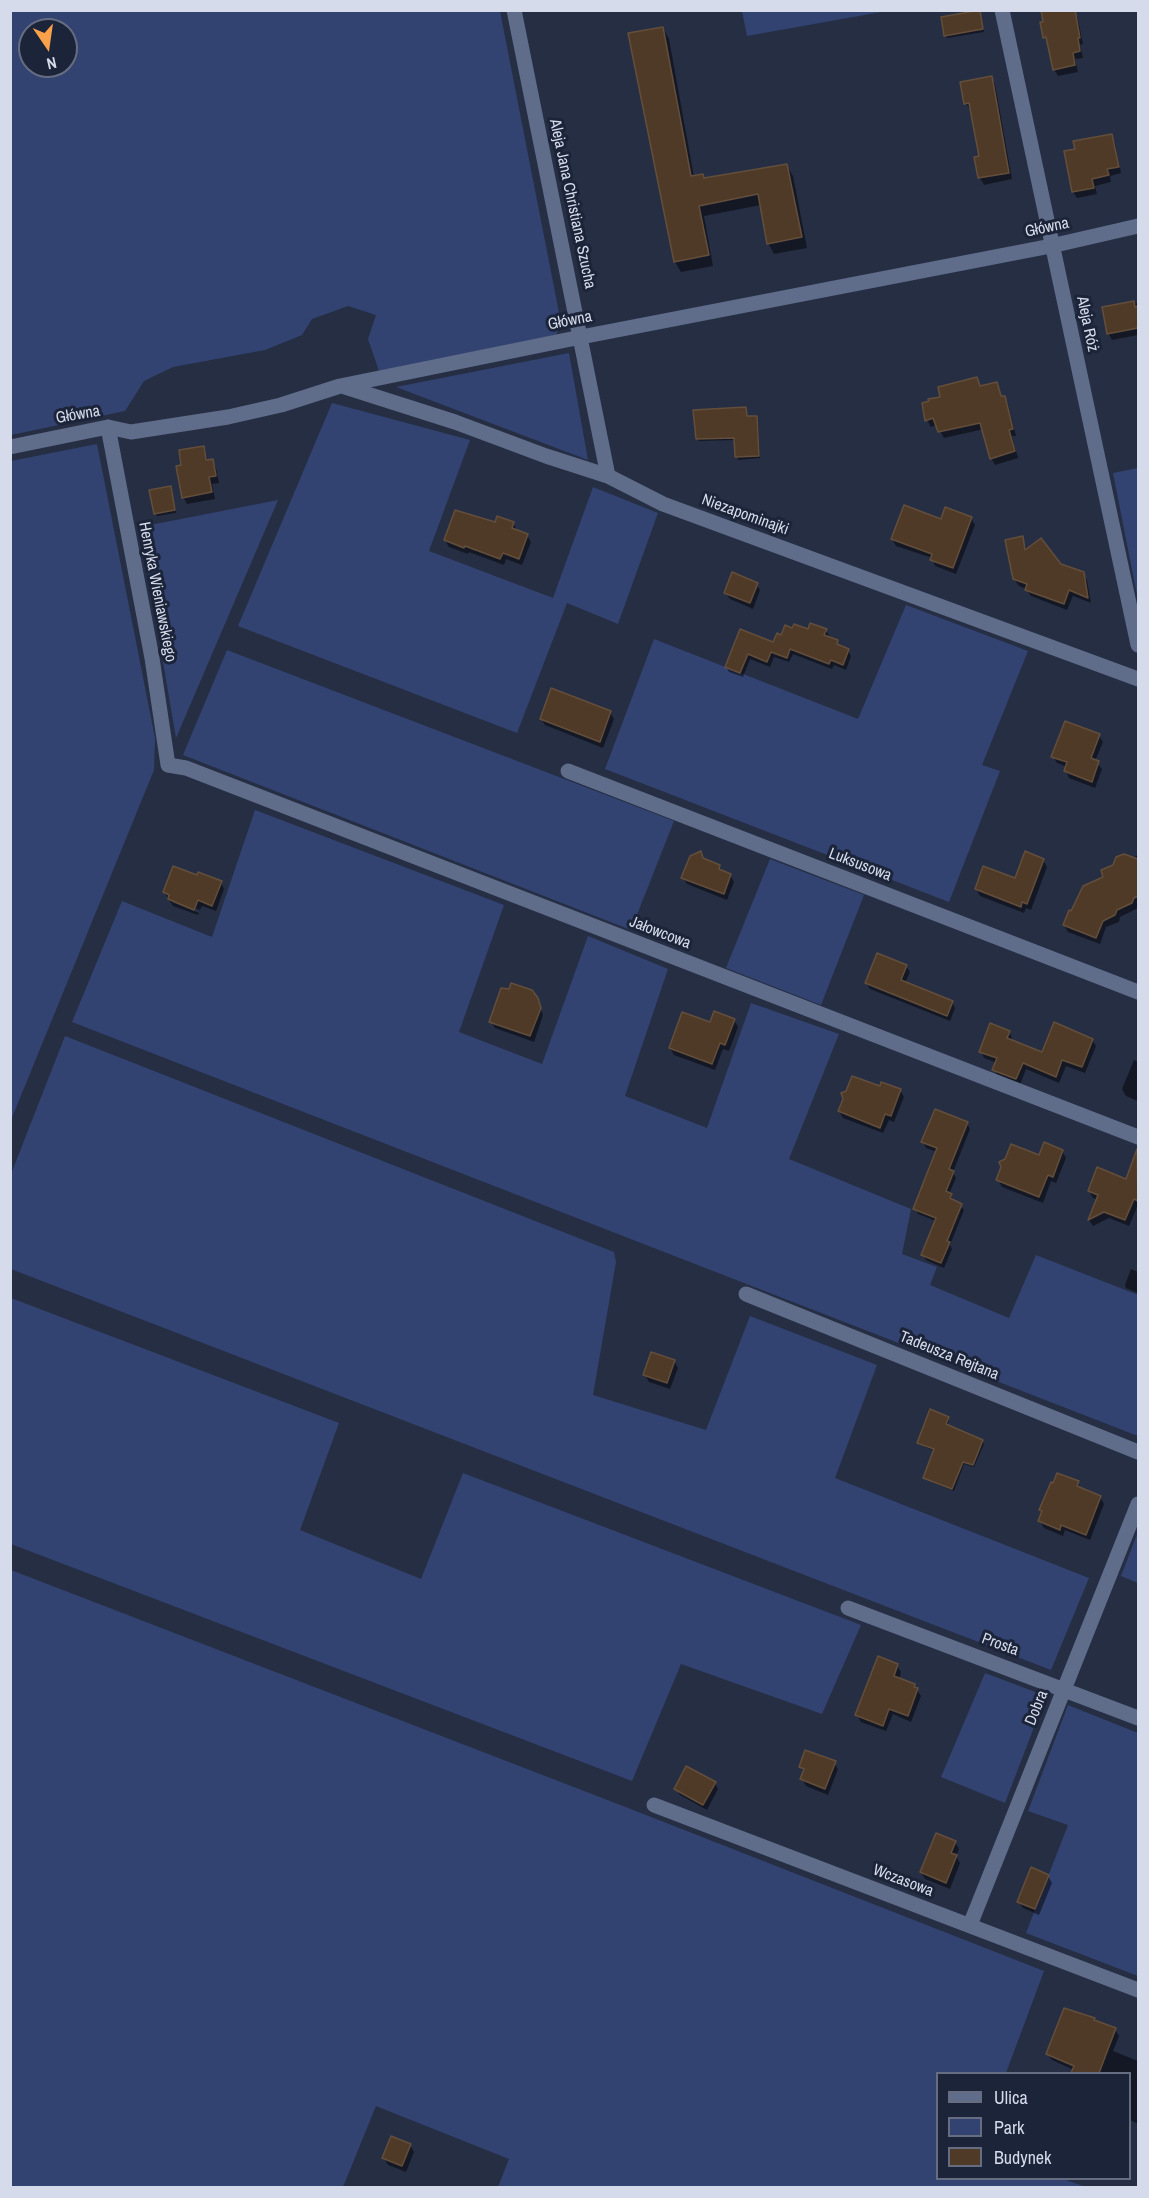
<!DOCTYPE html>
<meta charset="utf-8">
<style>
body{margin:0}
#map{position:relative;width:1149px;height:2198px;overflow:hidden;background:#262e44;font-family:"Archivo Narrow",sans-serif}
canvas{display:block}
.frame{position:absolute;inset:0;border:12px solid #d5dbea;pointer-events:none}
.legend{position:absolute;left:936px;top:2072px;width:195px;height:108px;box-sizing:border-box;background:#1c2439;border:2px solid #666d80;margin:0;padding:8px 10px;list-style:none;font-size:18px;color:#d5dbea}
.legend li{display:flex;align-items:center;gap:12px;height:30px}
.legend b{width:30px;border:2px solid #666d80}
.north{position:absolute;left:18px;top:18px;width:60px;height:60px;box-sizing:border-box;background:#1c2439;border:2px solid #666d80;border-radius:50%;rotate:167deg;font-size:16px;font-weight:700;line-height:24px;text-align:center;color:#d5dbea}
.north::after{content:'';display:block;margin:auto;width:21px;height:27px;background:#f8a14a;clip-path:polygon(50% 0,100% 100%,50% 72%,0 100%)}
</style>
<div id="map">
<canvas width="1149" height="2198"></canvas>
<div class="frame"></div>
<ul class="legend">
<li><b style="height:8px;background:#5f6c8a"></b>Ulica</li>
<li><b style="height:16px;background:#334371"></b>Park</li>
<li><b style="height:16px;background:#4f3a28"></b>Budynek</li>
</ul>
<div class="north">N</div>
</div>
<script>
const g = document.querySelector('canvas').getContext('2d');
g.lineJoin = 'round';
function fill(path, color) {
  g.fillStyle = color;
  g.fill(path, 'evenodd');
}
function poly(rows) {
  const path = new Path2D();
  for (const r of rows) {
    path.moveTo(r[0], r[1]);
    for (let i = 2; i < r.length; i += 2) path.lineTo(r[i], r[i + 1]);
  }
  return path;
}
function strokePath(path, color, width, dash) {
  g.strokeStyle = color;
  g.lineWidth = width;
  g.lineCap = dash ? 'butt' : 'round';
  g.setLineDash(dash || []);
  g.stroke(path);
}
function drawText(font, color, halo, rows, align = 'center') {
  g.font = font + ' "Archivo Narrow",sans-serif';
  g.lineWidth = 6;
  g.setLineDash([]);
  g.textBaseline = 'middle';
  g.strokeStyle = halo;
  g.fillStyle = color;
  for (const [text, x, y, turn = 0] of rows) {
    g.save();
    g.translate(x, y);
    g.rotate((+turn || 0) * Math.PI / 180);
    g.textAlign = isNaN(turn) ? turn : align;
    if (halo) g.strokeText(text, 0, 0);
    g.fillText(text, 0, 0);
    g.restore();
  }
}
fill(poly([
 [881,10,881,12,747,36,742,11],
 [11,11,500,11,561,323,556,335,379,371,368,339,376,315,348,306,312,319,302,335,265,350,173,367,144,381,125,411,11,435],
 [30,30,66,30,66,66,30,66],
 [569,353,588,460,396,387],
 [332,403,470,440,429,551,553,598,593,487,658,513,618,624,567,603,517,733,238,626],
 [97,444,155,738,154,770,11,1120,11,461],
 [1138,468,1138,600,1113,473],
 [278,500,176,738,140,527],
 [906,605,1028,651,982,765,1000,771,949,902,605,769,654,639,858,719],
 [227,650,674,821,631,930,183,755],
 [255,810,504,905,459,1032,542,1064,588,936,668,969,625,1096,707,1128,751,1003,839,1034,789,1159,911,1209,902,1254,937,1267,930,1285,1009,1318,1036,1255,1138,1295,1138,1436,72,1022,122,901,212,937],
 [770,859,864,895,821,1005,726,968],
 [65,1036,614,1252,616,1262,593,1395,706,1430,750,1316,877,1365,835,1478,1089,1578,1051,1670,11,1269,11,1174],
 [11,1298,339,1423,300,1530,421,1579,463,1473,861,1625,822,1714,681,1664,632,1781,11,1544],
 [1138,1532,1138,1583,1121,1576],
 [11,1570,623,1806,1044,1971,1006,2073,938,2074,938,2178,1063,2179,1086,2187,498,2187,509,2159,376,2106,343,2187,11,2187],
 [985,1673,1046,1696,1005,1803,941,1777],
 [1068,1705,1138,1733,1138,1976,1026,1933,1068,1825,1028,1811]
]), '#334371');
fill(poly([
 [961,10,980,10,984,32,947,38,946,35,962,14],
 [1074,12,1078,19,1083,44,1080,45,1083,58,1075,59,1078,72,1058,76,1054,69,1042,24],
 [663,28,669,39,694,177,704,179,787,166,793,176,807,248,774,254,768,243,761,205,704,216,713,266,681,272,675,262],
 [991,77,995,84,1012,179,984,185,980,178,976,158,980,158,972,109,970,110,966,103],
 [1111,135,1115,142,1121,173,1110,176,1111,182,1095,186,1097,194,1077,198,1073,192,1076,150],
 [1138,303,1138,335,1112,340,1108,333,1104,308],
 [977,379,981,388,996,384,1002,398,1005,397,1008,404,1016,436,1012,436,1018,458,995,465,991,458,984,429,944,438,937,425,931,427,927,420,942,398],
 [746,408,748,418,756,417,758,420,760,458,738,460,736,440,699,441,698,438],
 [203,447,208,462,212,461,216,468,219,483,212,484,215,499,187,504,183,497],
 [172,490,176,513,157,516,155,514],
 [971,518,975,525,956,574,935,566,932,558,896,546,892,539,942,521],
 [496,523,513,523,517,530,527,535,531,542,522,565,506,559,504,565,469,552,468,554,449,547,445,540],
 [1022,538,1027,551,1083,573,1087,580,1091,603,1073,596,1067,610,1031,596,1026,589,1019,586,1014,579],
 [756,584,760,590,753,609,730,599,726,593],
 [793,630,826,630,829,636,828,638,837,642,840,648,848,650,851,656,846,670,834,665,832,669,793,654,789,662,774,657,770,667,750,659,743,677,729,672,726,666,740,631,774,644],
 [610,712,614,719,603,748,545,725,541,719],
 [1099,736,1103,742,1095,761,1102,769,1095,788,1069,778,1066,771,1067,767,1057,763,1053,756],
 [1138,855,1138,908,1120,917,1119,922,1106,927,1100,944,1068,932,1064,925,1072,913,1132,858],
 [704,860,719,866,723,872,730,875,734,882,727,900,687,884,683,878],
 [1043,860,1047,867,1031,910,1026,908,1024,913,980,896,976,889,1015,880],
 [221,882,224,889,216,911,202,906,200,910,172,899,172,902,199,913,198,915,173,906,164,892],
 [906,966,910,972,905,983,952,1002,955,1008,950,1021,870,989,866,983],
 [537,999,543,1015,534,1042,495,1028,491,1022],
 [734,1020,738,1027,729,1051,723,1049,715,1070,674,1055,670,1048,711,1024],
 [1009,1032,1012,1038,1011,1041,1043,1054,1092,1040,1096,1046,1085,1073,1066,1066,1059,1083,1026,1069,1020,1085,998,1076,994,1070,997,1063,984,1058,981,1051],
 [1134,1060,1138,1062,1138,1101,1126,1096,1122,1089],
 [881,1088,900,1090,904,1097,894,1122,889,1120,883,1133,843,1118,839,1111],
 [967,1123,970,1129,953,1172,956,1178,949,1194,964,1210,950,1245,952,1249,944,1268,926,1260,923,1255,936,1221,918,1214,915,1209,937,1152,926,1148,923,1142],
 [1062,1151,1066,1158,1056,1183,1051,1181,1043,1203,1002,1187,998,1180,1006,1160,1040,1157],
 [1129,1175,1138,1179,1138,1205,1129,1226,1109,1218,1093,1226,1089,1220,1098,1200,1093,1198,1089,1191,1126,1181],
 [1131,1269,1138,1272,1138,1293,1126,1288,1125,1285],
 [674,1361,678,1368,670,1389,649,1382,645,1375],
 [948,1418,949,1421,947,1426,982,1441,984,1444,974,1467,964,1464,954,1491,926,1480,925,1478,935,1451,920,1445,918,1443],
 [1077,1482,1082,1490,1100,1497,1104,1504,1090,1540,1065,1530,1063,1536,1044,1528,1040,1521,1043,1513,1041,1510],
 [897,1666,901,1672,899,1679,914,1685,921,1696,911,1722,893,1714,886,1731,861,1722,857,1715],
 [834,1763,838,1769,828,1795,806,1786,802,1779,804,1773,800,1767],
 [715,1783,718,1789,707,1810,680,1795,676,1789],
 [955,1842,959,1849,956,1856,960,1863,950,1889,925,1879,921,1872],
 [1048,1876,1052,1883,1039,1915,1023,1908,1019,1902],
 [1095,2022,1115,2030,1119,2036,1113,2051,1138,2061,1138,2124,1130,2120,1130,2074,1075,2074,1074,2070,1052,2060,1048,2054],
 [410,2145,414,2152,406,2172,388,2165,384,2158]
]), '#0007');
const building = poly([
 [980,10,983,29,944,36,941,17,980,10],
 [1041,10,1075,10,1080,38,1078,38,1080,51,1073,53,1075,65,1053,70,1046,37,1043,38,1040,22,1043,22,1041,10],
 [663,27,691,176,703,174,704,178,787,164,802,237,767,244,758,194,699,206,709,255,674,262,628,33,663,27],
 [992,76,1009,173,978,178,974,157,979,156,974,130,969,103,964,104,960,82,992,76],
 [1112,134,1119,167,1107,169,1109,175,1092,179,1094,188,1072,192,1064,151,1075,149,1073,141,1112,134],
 [1134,301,1135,307,1138,306,1138,328,1107,334,1102,307,1134,301],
 [977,377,980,386,997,382,1001,396,1005,396,1013,429,1009,430,1015,451,990,459,980,423,938,432,933,418,925,421,922,403,929,401,928,399,940,397,938,387,977,377],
 [746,407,747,416,757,416,759,456,735,457,734,438,696,439,693,410,746,407],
 [204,446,206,460,213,459,216,476,209,477,212,492,182,498,176,466,181,465,179,450,204,446],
 [171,486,175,510,154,514,149,490,171,486],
 [904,505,941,519,945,507,972,517,953,568,930,560,932,554,891,539,904,505],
 [455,510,495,522,497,516,514,522,512,528,528,534,519,559,503,553,500,559,465,546,464,548,444,540,455,510],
 [1023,536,1025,550,1041,538,1061,564,1084,572,1088,598,1069,590,1064,604,1025,590,1027,584,1013,579,1005,540,1023,536],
 [732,572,758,583,750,603,724,593,732,572],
 [810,623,827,629,824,635,838,640,837,644,849,649,843,665,831,660,829,664,790,649,787,658,771,652,767,662,748,654,740,673,725,667,740,629,773,642,777,633,781,635,785,625,792,628,794,624,808,629,810,623],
 [551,688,611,711,600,742,540,719,551,688],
 [1065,721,1100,734,1091,758,1099,761,1092,782,1064,771,1067,762,1051,757,1065,721],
 [701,851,703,858,720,865,719,869,731,874,724,894,681,878,690,856,701,851],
 [1025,851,1044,859,1027,904,1022,902,1021,907,975,889,983,866,1015,878,1025,851],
 [1124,854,1138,859,1138,896,1134,898,1132,903,1117,910,1115,915,1103,921,1096,938,1063,925,1069,910,1071,911,1083,886,1103,877,1101,870,1113,865,1116,857,1124,854],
 [173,866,197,875,198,872,222,881,212,906,198,900,194,910,168,899,169,895,163,892,173,866],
 [877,953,907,965,901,980,953,1001,947,1016,865,983,877,953],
 [511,983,532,990,538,998,541,1008,530,1036,489,1022,501,988,509,989,511,983],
 [714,1011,735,1019,725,1045,720,1043,712,1064,669,1048,682,1012,710,1022,714,1011],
 [1054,1022,1093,1039,1082,1067,1062,1060,1056,1077,1023,1063,1016,1079,992,1070,997,1058,979,1052,990,1023,1010,1031,1007,1038,1042,1052,1054,1022],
 [852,1076,880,1086,881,1082,901,1089,891,1116,885,1114,880,1128,838,1111,843,1099,841,1093,846,1091,852,1076],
 [935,1109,968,1122,949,1169,954,1171,946,1191,952,1194,950,1198,962,1204,947,1241,950,1242,941,1263,921,1255,936,1218,913,1209,937,1148,921,1142,935,1109],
 [1044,1142,1063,1150,1053,1177,1048,1175,1039,1197,996,1180,1001,1167,999,1162,1005,1159,1011,1144,1039,1155,1044,1142],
 [1137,1149,1138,1201,1134,1199,1125,1220,1104,1212,1088,1220,1098,1195,1088,1191,1097,1167,1126,1179,1137,1149],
 [651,1352,675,1360,667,1383,643,1375,651,1352],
 [930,1409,949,1417,946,1424,983,1440,973,1465,963,1462,952,1489,923,1478,934,1449,917,1443,930,1409],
 [1057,1473,1079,1481,1077,1486,1101,1496,1086,1535,1061,1525,1060,1530,1038,1521,1042,1511,1039,1510,1051,1482,1053,1483,1057,1473],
 [878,1656,898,1664,894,1676,915,1684,914,1687,918,1688,908,1716,889,1709,883,1726,855,1715,878,1656],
 [805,1750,836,1761,825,1789,800,1779,804,1769,799,1767,805,1750],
 [686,1766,716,1782,703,1805,674,1789,686,1766],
 [936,1833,956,1841,951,1853,957,1855,946,1883,920,1872,936,1833],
 [1031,1867,1049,1875,1035,1909,1017,1902,1031,1867],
 [1064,2008,1095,2018,1094,2020,1116,2028,1099,2073,1071,2073,1074,2066,1046,2054,1064,2008],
 [391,2136,411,2144,402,2166,382,2158,391,2136]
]);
fill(building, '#4f3a28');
strokePath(building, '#634e3b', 1.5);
strokePath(poly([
 [514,10,608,476],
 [1002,10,1138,645],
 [342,386,455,422,546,456,608,476,663,504,1138,679],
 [108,427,152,658,168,765,186,768,1138,1137],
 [10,447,108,427,131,432,228,417,281,405,340,386,581,337,1051,246,1138,226],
 [568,771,1138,992],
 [746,1294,1138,1452],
 [848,1608,1138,1718],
 [654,1805,1138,1990],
 [970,1925,1138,1504]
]), '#5f6c8a', 15);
drawText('16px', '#d5dbea', '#1c2439', [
 ["Aleja Jana Christiana Szucha",572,204,78],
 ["Główna",1047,228,-12],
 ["Główna",570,321,-11],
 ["Aleja Róż",1087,324,78],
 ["Główna",78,415,-10],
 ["Niezapominajki",745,515,20],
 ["Henryka Wieniawskiego",157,592,79],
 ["Luksusowa",860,865,21],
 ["Jałowcowa",660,933,21],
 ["Tadeusza Rejtana",949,1356,22],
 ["Prosta",1000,1645,20],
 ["Dobra",1037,1708,-68],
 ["Wczasowa",903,1881,21]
]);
</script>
